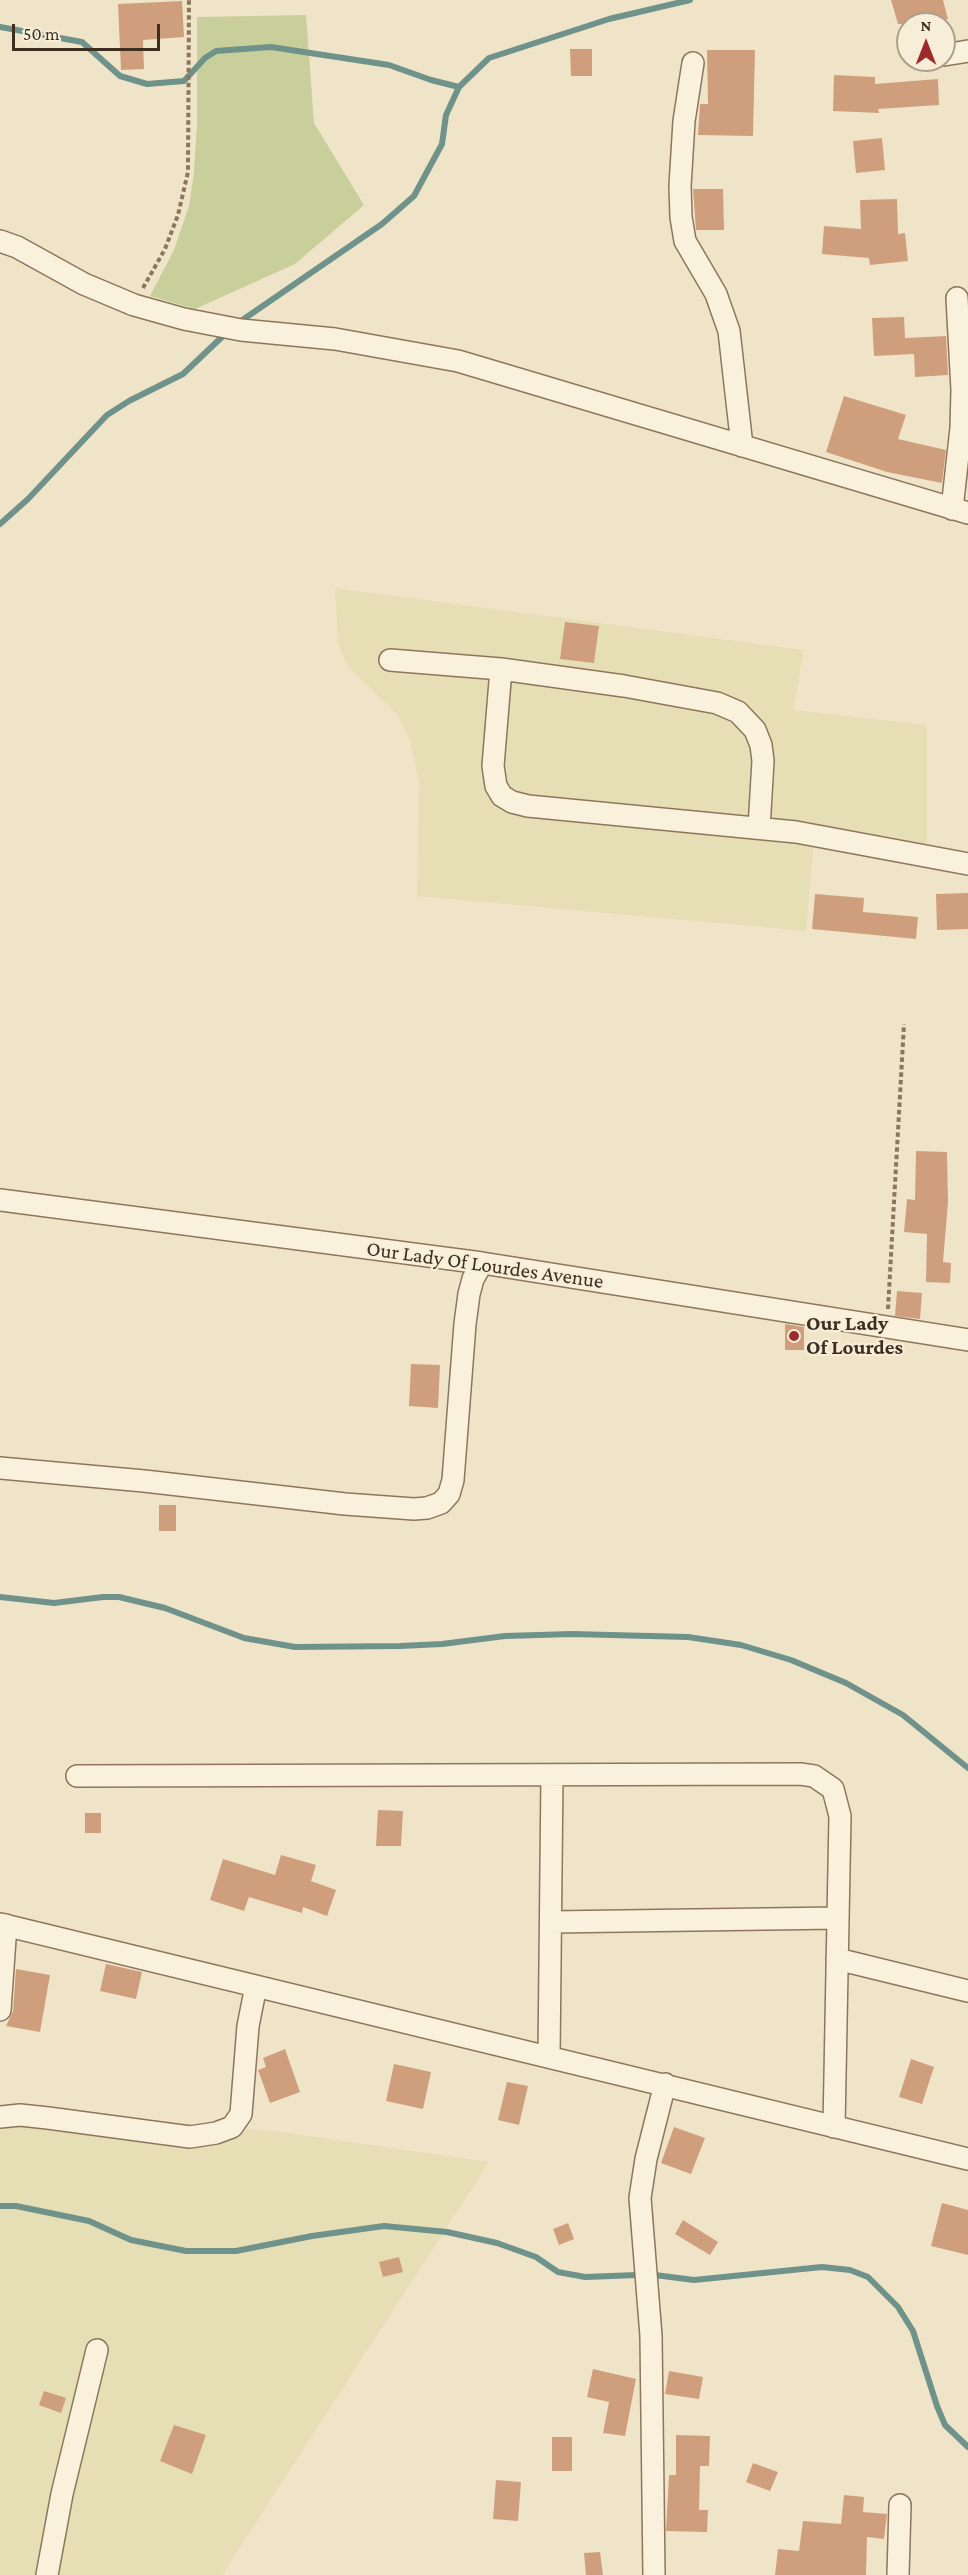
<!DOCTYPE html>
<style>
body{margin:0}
#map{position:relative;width:968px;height:2575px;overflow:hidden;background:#f0e4c8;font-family:"Crimson Pro",serif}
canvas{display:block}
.north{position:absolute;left:896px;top:12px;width:60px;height:60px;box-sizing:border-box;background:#f7eed8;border:2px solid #ada18e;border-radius:50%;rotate:0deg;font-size:16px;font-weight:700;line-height:24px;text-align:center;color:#3d2e20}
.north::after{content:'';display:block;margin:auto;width:21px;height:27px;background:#9e2a2b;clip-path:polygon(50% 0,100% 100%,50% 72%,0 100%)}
.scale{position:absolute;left:12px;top:24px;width:148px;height:27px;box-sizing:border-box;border:3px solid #3d2e20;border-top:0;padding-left:8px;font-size:18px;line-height:21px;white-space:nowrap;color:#3d2e20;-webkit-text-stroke:4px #f7eed8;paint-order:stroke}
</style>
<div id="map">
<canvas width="968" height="2575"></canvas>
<div class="north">N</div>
<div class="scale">50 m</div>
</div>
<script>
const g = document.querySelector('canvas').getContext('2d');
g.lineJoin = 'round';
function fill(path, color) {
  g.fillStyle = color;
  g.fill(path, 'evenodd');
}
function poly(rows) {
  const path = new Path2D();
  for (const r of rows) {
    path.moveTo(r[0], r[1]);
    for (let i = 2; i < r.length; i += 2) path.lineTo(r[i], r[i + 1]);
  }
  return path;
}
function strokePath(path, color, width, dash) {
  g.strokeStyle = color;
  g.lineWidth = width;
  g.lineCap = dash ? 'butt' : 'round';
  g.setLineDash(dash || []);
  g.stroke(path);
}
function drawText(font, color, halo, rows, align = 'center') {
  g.font = font + ' "Crimson Pro",serif';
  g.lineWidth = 4.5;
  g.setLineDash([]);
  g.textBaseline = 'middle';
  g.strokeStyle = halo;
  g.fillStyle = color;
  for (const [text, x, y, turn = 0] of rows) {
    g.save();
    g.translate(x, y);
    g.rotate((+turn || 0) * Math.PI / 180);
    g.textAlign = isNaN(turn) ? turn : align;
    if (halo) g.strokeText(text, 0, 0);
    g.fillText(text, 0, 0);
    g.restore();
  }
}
fill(poly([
 [335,588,803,650,794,710,927,725,927,849,815,828,806,931,417,896,419,783,410,740,396,713,347,666,338,643],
 [0,2107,281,2132,489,2162,222,2575,0,2575]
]), '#e6deb5');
fill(poly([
 [306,15,314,123,364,205,295,264,195,309,150,296,174,250,189,206,194,172,197,124,197,17]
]), '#c9cf9b');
strokePath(poly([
 [0,27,82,42,120,76,147,84,184,81,205,58,216,51,271,47,389,65,431,80,459,87],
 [238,323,382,224,414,196,442,144,446,115,459,87,489,58,609,19,690,0],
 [0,524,28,499,107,415,129,401,183,374,223,336],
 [0,1597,54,1603,103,1597,119,1597,165,1608,244,1638,295,1647,400,1646,442,1644,505,1636,572,1634,688,1637,741,1645,791,1660,846,1683,903,1715,968,1768],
 [0,2206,16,2206,89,2221,131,2240,186,2251,236,2251,312,2236,384,2226,447,2232,497,2243,536,2257,558,2272,585,2277,637,2275],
 [655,2275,694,2280,822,2267,850,2270,868,2277,898,2307,913,2331,937,2406,945,2425,968,2447]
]), '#6f938a', 6);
fill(poly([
 [891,0,943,0,948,19,930,24,898,24],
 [182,1,184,37,143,40,144,69,121,70,118,4],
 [570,49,592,49,592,76,571,76],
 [707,50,755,50,753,136,698,135,700,104,708,104],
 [834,75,875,77,875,84,938,79,939,105,878,109,879,113,833,111],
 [882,138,885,170,856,173,853,141],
 [693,189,723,189,724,230,696,230],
 [897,199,898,234,905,233,908,261,870,265,869,258,822,254,824,226,861,229,860,200],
 [904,317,905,338,946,336,948,375,915,377,914,354,874,356,872,318],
 [844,396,906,415,898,439,946,450,942,483,887,472,826,452],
 [565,622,599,626,594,663,560,659],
 [968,893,968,929,937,930,936,894],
 [815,894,864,898,863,912,918,917,916,939,812,929],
 [916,1151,947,1152,948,1202,943,1262,951,1263,950,1283,926,1282,927,1234,904,1232,907,1199,915,1200],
 [897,1291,922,1293,920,1319,895,1316],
 [785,1324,804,1327,804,1350,785,1350],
 [411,1364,440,1365,438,1408,409,1406],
 [159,1505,176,1505,176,1531,159,1531],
 [378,1810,403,1811,401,1846,376,1846],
 [85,1813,101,1813,101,1833,85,1833],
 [281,1855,316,1865,311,1881,336,1890,327,1916,303,1907,302,1913,249,1897,244,1911,210,1900,223,1859,275,1875],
 [106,1964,142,1972,136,1999,100,1991],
 [16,1969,50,1975,40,2032,6,2026,13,2011],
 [285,2049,300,2092,270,2103,258,2070,266,2067,263,2058],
 [911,2059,934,2067,922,2104,899,2097],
 [394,2064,431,2072,423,2109,386,2101],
 [507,2082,528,2086,519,2125,498,2120],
 [674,2127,705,2138,691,2174,661,2163],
 [942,2203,968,2210,968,2255,931,2246],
 [683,2220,718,2242,710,2255,675,2234],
 [568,2223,574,2239,559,2245,553,2229],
 [399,2257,403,2272,383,2277,379,2262],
 [593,2369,636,2379,625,2436,603,2433,609,2402,587,2397],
 [669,2371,703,2377,699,2399,665,2394],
 [44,2391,66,2398,61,2413,39,2405],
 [174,2425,206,2435,192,2474,160,2461],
 [676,2435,710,2436,709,2466,700,2466,699,2510,708,2510,707,2532,666,2531,669,2475,676,2475],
 [552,2437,572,2437,572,2471,552,2471],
 [753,2463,778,2472,770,2491,746,2482],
 [496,2480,521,2482,518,2521,493,2519],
 [844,2495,864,2497,863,2512,887,2514,884,2539,867,2537,866,2575,775,2575,778,2549,799,2551,803,2521,841,2524],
 [600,2552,603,2575,586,2575,584,2553]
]), '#cf9f7d');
const minor = poly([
 [944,55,968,51],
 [693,63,684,121,680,186,681,217,685,241,716,294,729,331,742,446],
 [0,241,17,247,84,284,134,305,184,319,241,330,335,339,458,361,968,513],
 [952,509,961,428,962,390,957,298],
 [390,660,501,669,624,686,717,703,738,712,755,730,761,745,763,761,759,828],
 [501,669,493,766,496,786,502,796,512,802,528,806,796,832,968,864],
 [0,1200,482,1263,968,1340],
 [0,1468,144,1481,345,1504,414,1509,427,1508,441,1503,449,1494,453,1480,465,1324,469,1294,473,1279,482,1263],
 [77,1776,800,1774,814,1776,833,1789,840,1816,834,2127],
 [551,1922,838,1918],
 [0,1924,968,2159],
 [837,1959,968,1991],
 [0,2010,6,1925],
 [549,2056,552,1775],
 [0,2117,20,2115,48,2118,190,2137,216,2133,232,2127,241,2114,248,2026,256,1986],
 [47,2575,62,2494,97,2350],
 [654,2575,651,2336,640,2198,646,2159,665,2084],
 [898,2575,900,2505]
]);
strokePath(minor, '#8d765c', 24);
strokePath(poly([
 [143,288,165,249,178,215,188,172,189,0],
 [888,1309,904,1024]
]), '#8d765c', 4, [4.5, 3]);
strokePath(minor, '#faf1dc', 21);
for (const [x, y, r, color] of [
 [794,1336,6,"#9e2a2b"]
]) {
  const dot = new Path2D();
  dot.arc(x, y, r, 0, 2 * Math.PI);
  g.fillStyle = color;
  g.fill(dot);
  strokePath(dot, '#f7eed8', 2);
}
drawText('21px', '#3d2e20', '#f7eed8', [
 ["Our Lady Of Lourdes Avenue",485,1265,8]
]);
drawText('bold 21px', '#3d2e20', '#f7eed8', [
 ["Our Lady",806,1324],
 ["Of Lourdes",806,1348]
], 'left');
</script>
